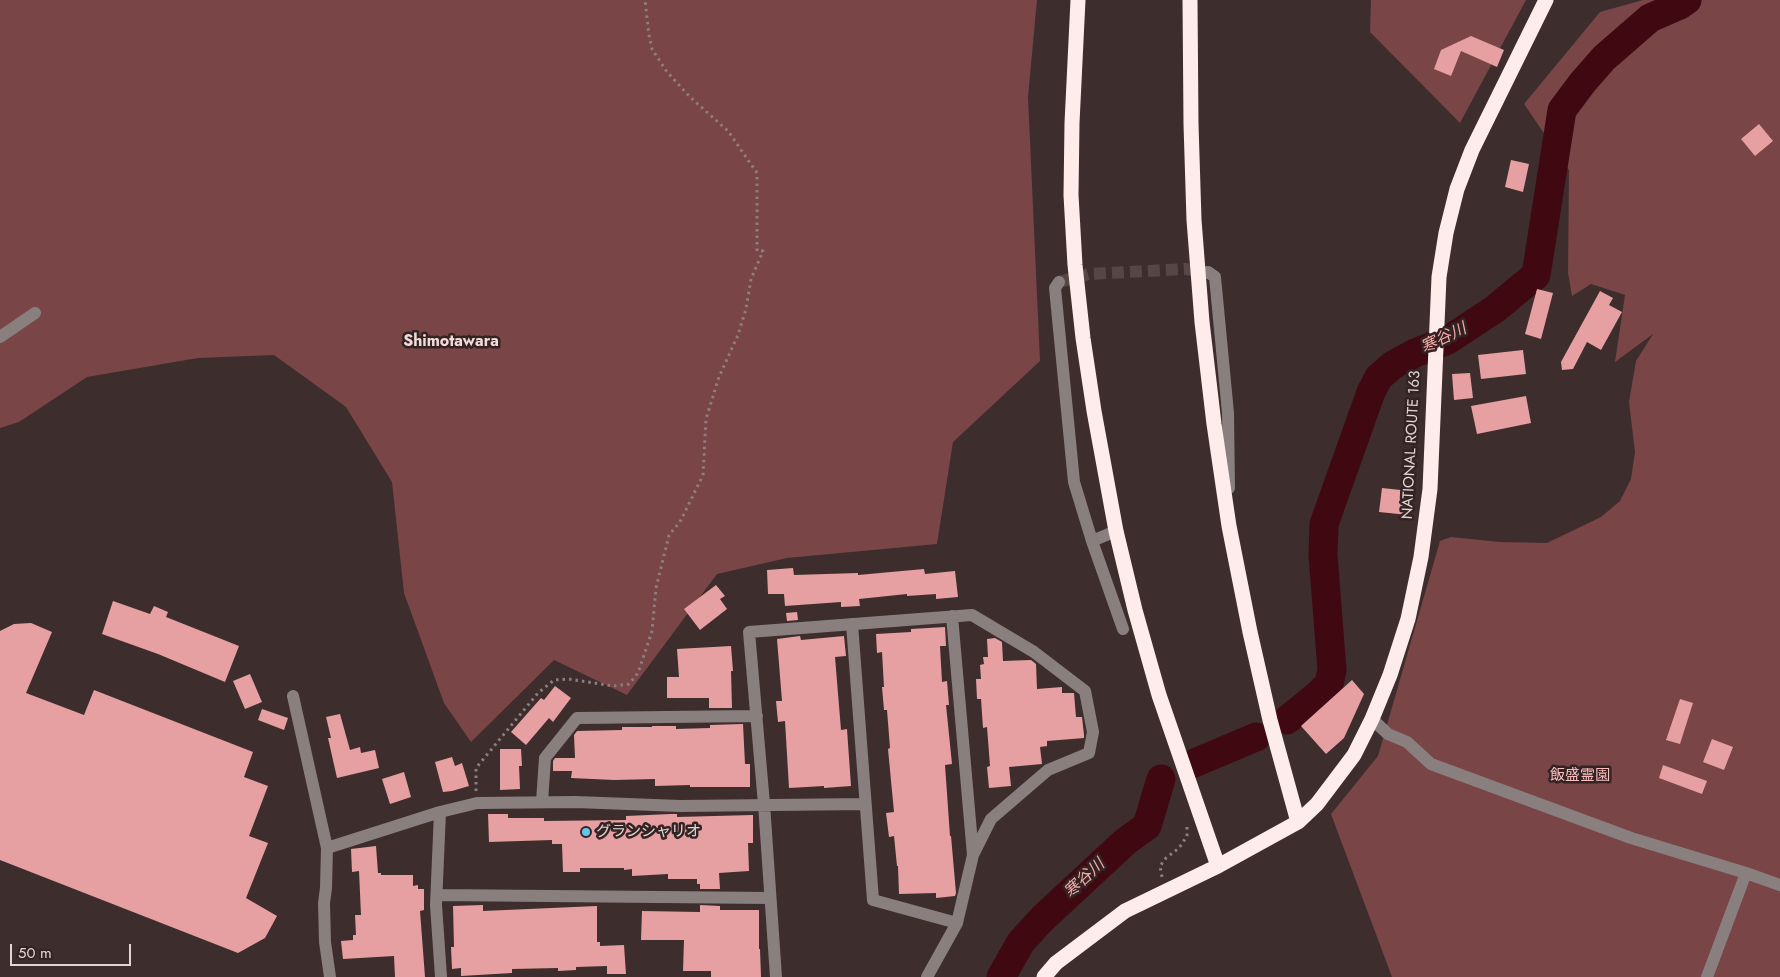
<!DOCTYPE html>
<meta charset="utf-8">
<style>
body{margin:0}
#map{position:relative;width:1780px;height:977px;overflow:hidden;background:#3e2d2d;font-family:Jost,sans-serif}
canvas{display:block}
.scale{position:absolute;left:10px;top:944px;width:121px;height:22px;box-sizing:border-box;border:2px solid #e1d5d5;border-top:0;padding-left:6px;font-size:15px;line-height:18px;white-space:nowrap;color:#e1d5d5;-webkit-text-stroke:4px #342323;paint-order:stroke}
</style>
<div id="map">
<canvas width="1780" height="977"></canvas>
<div class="scale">50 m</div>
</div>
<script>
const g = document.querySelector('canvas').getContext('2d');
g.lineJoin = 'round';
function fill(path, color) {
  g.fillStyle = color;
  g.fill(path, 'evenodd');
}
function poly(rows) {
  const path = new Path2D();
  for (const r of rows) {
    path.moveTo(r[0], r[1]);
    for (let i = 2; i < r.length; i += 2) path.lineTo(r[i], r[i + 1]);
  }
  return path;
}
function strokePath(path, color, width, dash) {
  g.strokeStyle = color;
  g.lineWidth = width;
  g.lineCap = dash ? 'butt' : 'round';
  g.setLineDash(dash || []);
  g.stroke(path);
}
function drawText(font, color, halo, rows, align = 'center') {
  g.font = font + ' Jost,"Noto Sans JP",sans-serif';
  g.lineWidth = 5;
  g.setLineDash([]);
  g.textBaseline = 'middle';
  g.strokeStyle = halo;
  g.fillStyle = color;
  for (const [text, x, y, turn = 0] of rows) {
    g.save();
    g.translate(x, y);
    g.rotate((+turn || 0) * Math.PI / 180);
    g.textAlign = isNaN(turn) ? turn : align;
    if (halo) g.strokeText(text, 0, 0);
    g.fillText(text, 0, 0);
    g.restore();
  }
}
fill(poly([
 [0,0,1037,0,1028,97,1040,361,953,442,937,544,787,558,717,574,627,695,554,660,471,742,444,703,404,593,392,482,346,407,274,355,198,358,87,377,19,422,0,428],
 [1371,0,1526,0,1460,123,1370,32],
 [1643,0,1780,0,1780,977,1392,977,1331,814,1378,756,1440,541,1451,537,1500,542,1547,543,1601,517,1620,501,1631,479,1635,452,1629,402,1636,361,1653,334,1615,362,1625,295,1591,284,1572,296,1568,273,1569,170,1524,104,1600,12]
]), '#794546');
strokePath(poly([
 [1287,720,1319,694,1329,684,1332,670,1323,555,1324,524,1371,392,1379,377,1393,365,1415,353,1448,340,1495,309,1536,275,1562,110,1583,82,1604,58,1650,18,1680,5,1687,0],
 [1192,764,1256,737],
 [1001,977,1021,942,1042,919,1126,841,1147,826,1161,779]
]), '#400911', 29);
fill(poly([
 [1471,36,1504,50,1497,67,1461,51,1451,76,1434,69,1441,50],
 [1759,124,1773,141,1755,156,1741,139],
 [1511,160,1529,164,1523,192,1505,187],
 [1537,289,1553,293,1541,339,1525,334],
 [1600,291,1613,298,1609,305,1622,312,1601,350,1587,342,1573,369,1562,370,1561,362],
 [1523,350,1526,374,1481,379,1478,355],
 [1470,373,1473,398,1454,400,1452,374],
 [1526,396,1531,423,1477,434,1471,406],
 [1382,488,1410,491,1408,515,1379,512],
 [793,568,794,575,858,573,858,575,924,569,925,574,955,571,958,597,936,599,936,594,907,596,907,594,859,599,860,606,841,607,841,602,785,606,784,594,768,594,767,570],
 [716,585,725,596,720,599,727,609,700,630,684,609],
 [113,601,150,614,154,606,168,612,166,617,239,646,225,682,158,654,102,634],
 [797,612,798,620,787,621,786,613],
 [31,623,52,632,26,693,84,715,94,690,253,752,244,777,268,786,249,836,268,843,246,898,277,916,265,938,238,953,0,860,0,631,14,624],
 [945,627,946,646,940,646,942,682,947,681,949,705,946,705,952,764,945,765,950,836,951,836,956,893,955,896,936,898,936,893,899,894,898,866,897,866,894,836,889,837,886,813,894,812,888,749,890,748,887,710,884,710,882,687,884,687,882,652,877,653,876,634,911,632,911,629],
 [800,636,801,640,844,636,846,656,835,657,841,730,847,729,851,786,824,788,824,786,789,788,785,721,778,722,776,701,782,701,777,639],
 [995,638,1002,642,1003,661,1031,660,1036,664,1037,689,1062,687,1062,693,1074,693,1076,717,1082,717,1084,735,1084,738,1047,741,1047,746,1040,747,1042,764,1009,767,1011,786,989,788,987,767,990,766,987,727,983,728,981,699,977,699,976,679,981,679,980,665,984,664,983,657,988,657,987,639],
 [731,646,733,671,731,671,732,708,709,708,709,698,667,698,667,677,679,677,677,649],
 [250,674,262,702,245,709,233,681],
 [1352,680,1364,694,1344,738,1326,754,1301,726],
 [555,686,571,698,553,722,549,718,526,745,511,732,541,698,544,700],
 [1680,699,1693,703,1680,744,1666,740],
 [262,709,288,718,284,730,258,720],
 [340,714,350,750,360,747,361,753,375,750,379,768,337,778,328,738,331,738,326,717],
 [743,724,745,764,750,764,750,787,690,787,690,785,655,786,655,779,614,780,571,778,572,771,553,771,553,761,555,758,575,758,574,735,577,731,622,730,622,727,652,727,652,726,676,726,676,729,710,728,710,725],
 [1712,739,1733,747,1724,770,1703,762],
 [500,749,521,749,522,766,519,766,520,789,500,790],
 [452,757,455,766,462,763,469,786,452,791,443,792,435,762],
 [1663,765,1707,781,1702,794,1659,778],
 [404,772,411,797,390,804,382,779],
 [488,814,508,814,508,818,544,818,544,821,626,820,626,816,671,814,677,814,677,817,753,815,753,843,748,843,749,871,719,873,720,889,700,889,700,884,697,884,697,879,668,879,668,874,632,876,632,869,624,870,624,868,580,868,580,872,563,872,562,844,552,844,552,840,489,842],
 [376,846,378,873,381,873,381,875,413,875,413,886,418,885,418,889,424,889,424,910,420,911,425,977,395,977,394,956,343,959,341,941,353,940,353,935,356,935,355,915,361,915,359,871,352,872,351,849],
 [483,905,483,911,597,906,597,942,600,942,600,946,624,945,626,974,607,974,607,966,576,967,576,970,558,971,558,968,512,969,512,973,461,976,461,968,452,969,451,947,454,947,453,906],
 [700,905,720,906,720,910,759,910,759,949,760,949,761,977,711,977,711,971,683,971,684,940,641,940,642,911,700,912]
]), '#e6a0a1');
strokePath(poly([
 [1059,282,1089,274,1185,269,1205,272]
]), '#564646', 12, [12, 6]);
strokePath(poly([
 [476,791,476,768,538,693,554,680,569,679,613,686,629,684,638,673,652,631,656,588,669,535,680,522,703,475,706,419,719,377,738,335,746,309,751,279,763,251,757,251,757,173,728,131,690,97,667,72,652,49,649,35,645,0],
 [1162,877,1160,866,1166,858,1179,848,1187,836,1187,827]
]), '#8d7f7f', 3, [2.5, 4]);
strokePath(poly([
 [1208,272,1215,277,1228,413,1229,488],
 [1059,282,1055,288,1074,482,1092,541,1123,629],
 [0,337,35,313],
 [1092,541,1116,531],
 [952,616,973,855],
 [852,624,873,900,957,923],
 [293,696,327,848,326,888,324,903,325,942,330,977],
 [1372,719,1388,734,1407,742,1431,764,1631,838,1746,873,1780,885],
 [542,802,545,758,577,718,757,716],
 [440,812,436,905,441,977],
 [327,848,440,812,477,803,576,802,680,806,865,804],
 [437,895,770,898],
 [776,977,764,804,749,632,972,615,1034,652,1085,691,1093,732,1089,753,1048,770,991,819,973,855,957,923,927,977],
 [1707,977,1746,873]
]), '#897f7f', 12);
strokePath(poly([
 [1078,0,1072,123,1071,195,1075,265,1083,338,1094,411,1116,531,1135,610,1159,695,1218,866],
 [1190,0,1191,124,1194,220,1202,322,1214,424,1229,526,1250,632,1270,720,1298,822],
 [1044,977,1056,963,1125,911,1218,866,1298,822,1317,804,1354,755,1372,719,1390,675,1408,619,1421,557,1430,489,1439,277,1446,233,1457,189,1472,150,1546,0]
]), '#feeceb', 15);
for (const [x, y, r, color] of [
 [586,832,5,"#64c5ee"]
]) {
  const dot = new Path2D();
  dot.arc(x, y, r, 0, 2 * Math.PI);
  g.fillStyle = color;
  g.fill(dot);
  strokePath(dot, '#342323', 2);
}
drawText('15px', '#e1d5d5', '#342323', [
 ["NATIONAL ROUTE 163",1412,445,-87]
]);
drawText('15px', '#fbbfc0', '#342323', [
 ["飯盛霊園",1580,776]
]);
drawText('15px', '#e1d5d5', '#342323', [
 ["グランシャリオ",596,832]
], 'left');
drawText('italic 16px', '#f7aaab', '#342323', [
 ["寒谷川",1444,339,-26],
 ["寒谷川",1085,879,-43]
]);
drawText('bold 16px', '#f1dada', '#342323', [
 ["Shimotawara",451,342]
]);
</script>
